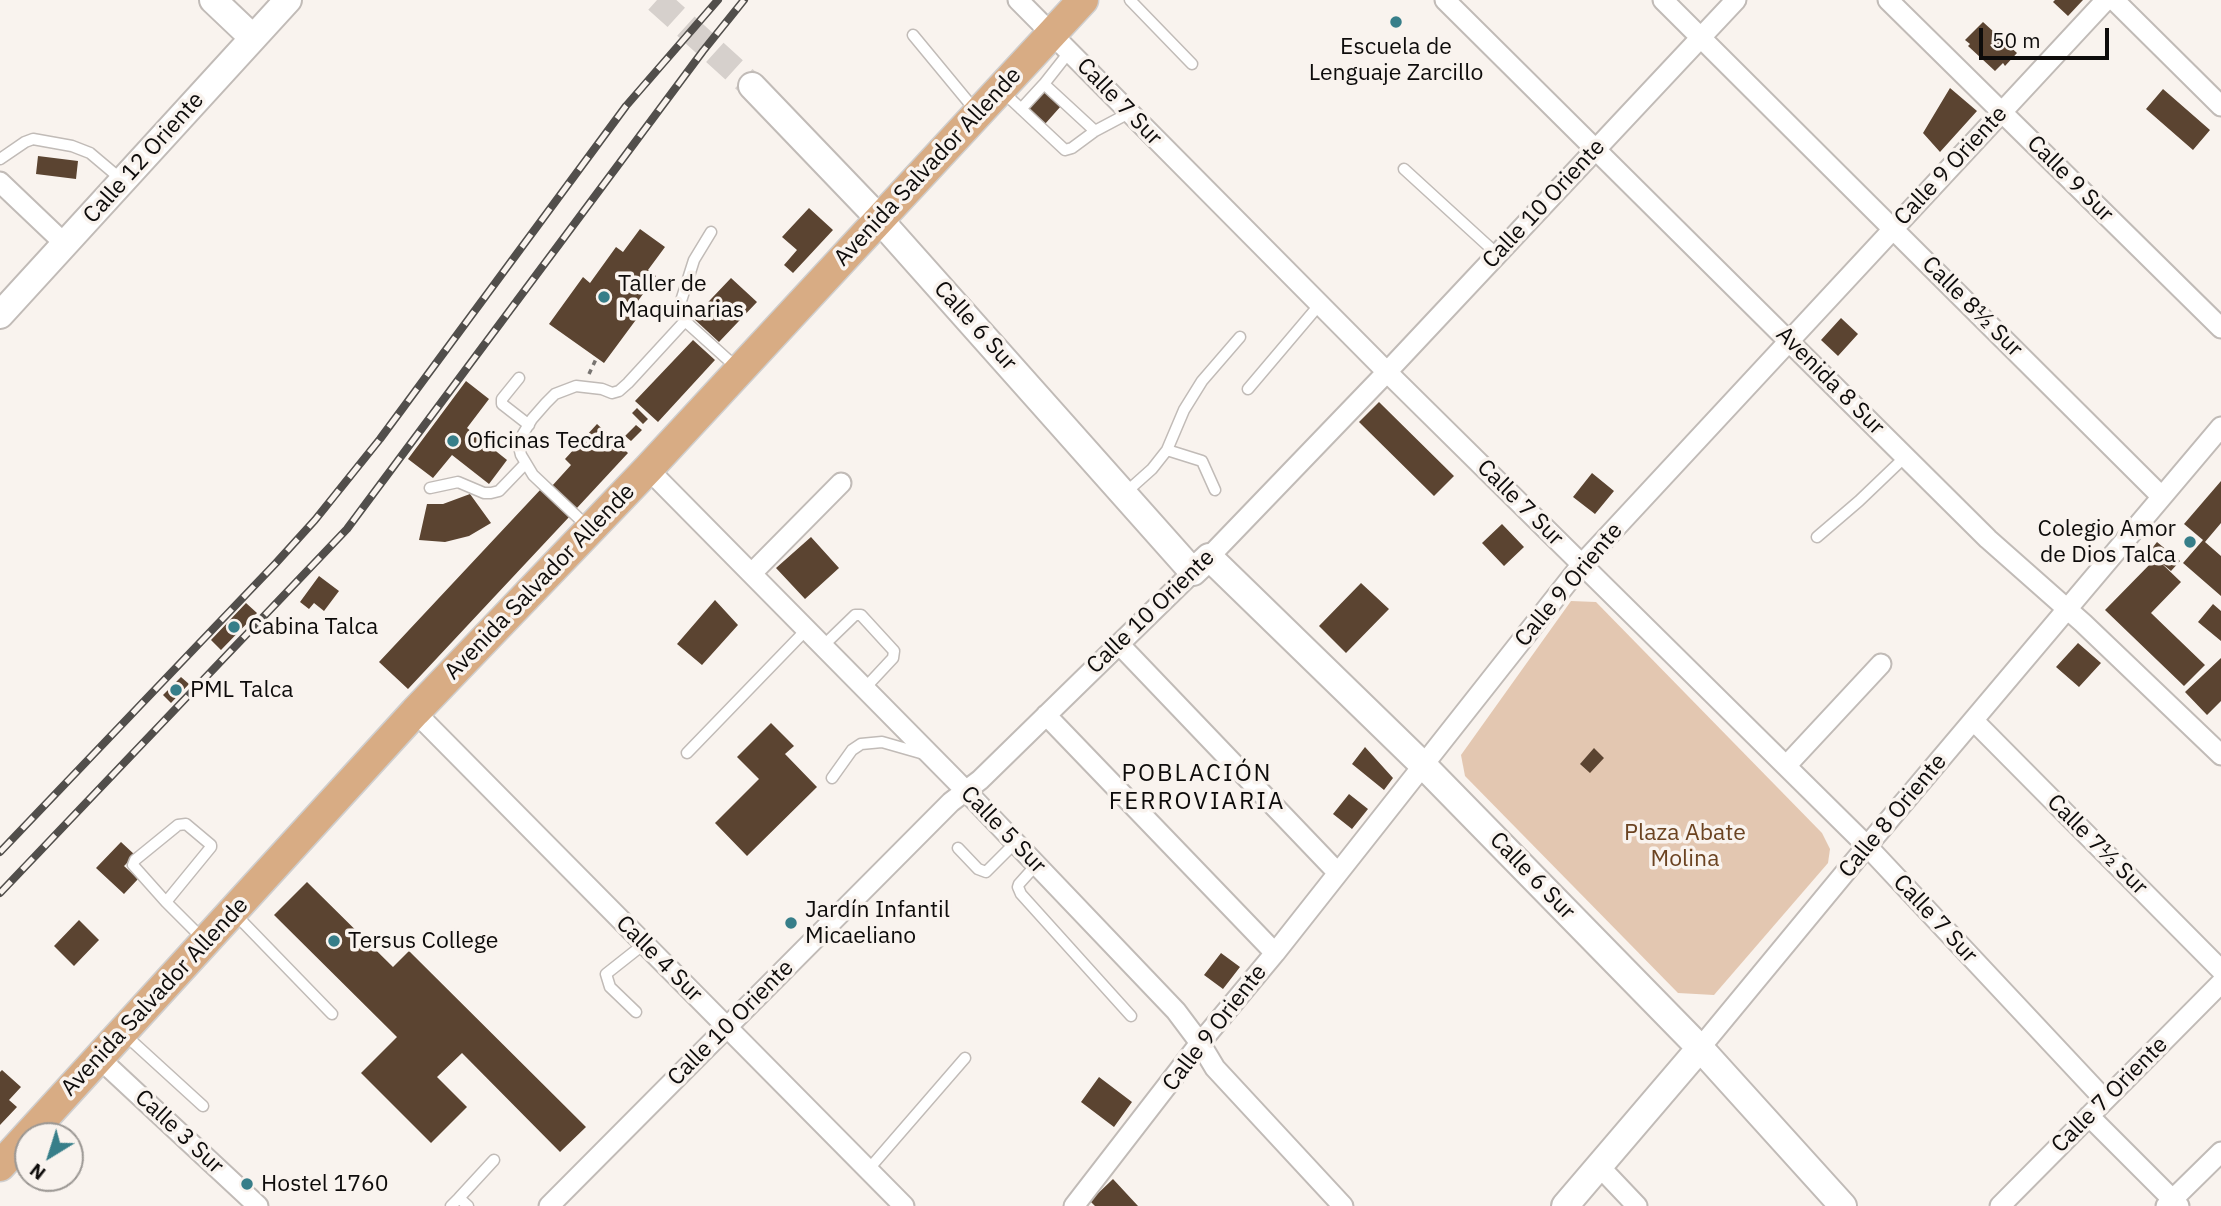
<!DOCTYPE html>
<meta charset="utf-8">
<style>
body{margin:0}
#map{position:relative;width:2221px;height:1206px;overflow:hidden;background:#f9f3ee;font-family:"IBM Plex Sans",sans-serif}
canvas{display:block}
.north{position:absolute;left:14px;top:1122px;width:70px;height:70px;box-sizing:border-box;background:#f9f3ee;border:2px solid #9b9793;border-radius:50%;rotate:218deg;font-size:19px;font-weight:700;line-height:28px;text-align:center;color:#0e0c0b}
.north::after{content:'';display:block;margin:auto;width:24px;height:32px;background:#377e89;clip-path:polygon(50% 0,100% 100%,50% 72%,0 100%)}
.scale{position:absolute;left:1979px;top:28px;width:130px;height:32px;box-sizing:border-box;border:4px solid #0e0c0b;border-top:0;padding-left:9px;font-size:21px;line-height:24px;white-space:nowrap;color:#0e0c0b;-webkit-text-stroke:5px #f9f3ee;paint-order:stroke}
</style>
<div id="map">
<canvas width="2221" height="1206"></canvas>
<div class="north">N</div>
<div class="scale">50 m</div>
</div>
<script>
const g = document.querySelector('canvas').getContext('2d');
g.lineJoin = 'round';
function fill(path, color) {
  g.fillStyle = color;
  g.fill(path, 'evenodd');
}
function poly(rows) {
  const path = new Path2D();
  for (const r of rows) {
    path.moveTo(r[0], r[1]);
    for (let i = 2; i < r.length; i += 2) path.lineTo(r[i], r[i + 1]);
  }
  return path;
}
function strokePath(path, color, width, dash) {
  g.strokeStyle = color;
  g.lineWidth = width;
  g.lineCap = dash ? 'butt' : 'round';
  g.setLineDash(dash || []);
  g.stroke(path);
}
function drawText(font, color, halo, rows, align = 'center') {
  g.font = font + ' "IBM Plex Sans",sans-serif';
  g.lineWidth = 7;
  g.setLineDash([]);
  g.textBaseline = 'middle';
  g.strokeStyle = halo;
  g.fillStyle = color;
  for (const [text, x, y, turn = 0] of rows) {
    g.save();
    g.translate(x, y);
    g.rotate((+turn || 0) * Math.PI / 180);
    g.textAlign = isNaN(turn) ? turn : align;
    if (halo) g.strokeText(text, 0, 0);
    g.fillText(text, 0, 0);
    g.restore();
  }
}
fill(poly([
 [1571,601,1596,602,1822,833,1830,849,1828,863,1714,995,1678,993,1465,776,1461,755]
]), '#e3c7b1');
fill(poly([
 [2055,0,2083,0,2068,16,2053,2],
 [1983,22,2017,53,2005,66,2003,63,1995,71,1968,46,1970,44,1965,40],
 [1950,88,1977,111,1940,152,1923,133],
 [2163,89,2210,130,2193,150,2146,109],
 [1043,90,1061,106,1045,124,1027,108],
 [38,156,78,161,76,179,36,174],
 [809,208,833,230,793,273,784,265,797,250,782,237],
 [640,229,665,247,648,270,656,276,630,312,638,317,604,363,549,324,583,277,590,283,616,247,623,252],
 [731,278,757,302,719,342,693,318],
 [1841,318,1858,334,1838,356,1821,340],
 [693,340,715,360,658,422,635,401],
 [466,381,489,399,467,428,507,460,489,484,452,455,433,478,408,459],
 [1379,402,1454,476,1434,496,1359,422],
 [637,408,648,419,643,424,632,413],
 [597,424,628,453,576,509,552,486,571,465,565,459],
 [636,425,642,430,631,441,625,436],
 [1592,473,1614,491,1595,514,1573,497],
 [2221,481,2221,523,2205,542,2221,556,2221,596,2183,563,2203,540,2184,524],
 [541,489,570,516,408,689,379,662],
 [470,494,491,523,469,536,445,542,419,540,427,504,443,504],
 [1502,524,1524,547,1504,566,1482,543],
 [811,537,839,568,805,599,776,568],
 [2157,542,2180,561,2171,571,2159,561,2181,582,2151,613,2205,665,2184,686,2105,610,2156,558,2149,552],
 [319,576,339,591,324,611,314,603,309,609,300,602],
 [1361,583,1389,609,1346,653,1319,626],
 [715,600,738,625,702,665,677,644],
 [246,603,257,613,221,650,211,640],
 [2213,604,2221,611,2221,641,2198,622],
 [2078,643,2101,663,2079,687,2056,667],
 [2221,658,2221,701,2207,715,2185,692],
 [181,677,189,684,171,703,163,695],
 [771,723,794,746,785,754,817,787,747,856,715,823,759,779,737,757],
 [1365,747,1393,778,1384,790,1352,764],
 [1594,748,1604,758,1590,773,1580,764],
 [1349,794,1368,809,1352,829,1333,814],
 [121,842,135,855,124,866,138,879,124,894,96,868],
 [307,882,393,967,409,951,586,1127,560,1152,462,1053,437,1077,467,1107,431,1143,361,1073,397,1037,274,915],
 [79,920,99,940,74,966,54,946],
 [1221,953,1240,967,1223,989,1204,975],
 [2,1070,21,1087,9,1100,17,1107,0,1125,0,1072],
 [1099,1077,1132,1102,1114,1127,1081,1102],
 [1113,1179,1138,1206,1095,1206,1090,1201]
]), '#5b4431');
strokePath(poly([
 [657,0,752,86]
]), '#d6d0cc', 26, [26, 13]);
const lane = poly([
 [1130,0,1192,64],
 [913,35,975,110],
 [1070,51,1044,84,1095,131],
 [1002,91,1065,150,1072,148,1095,131,1129,113],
 [1021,109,1044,84],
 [0,159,25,142,33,139,72,146,90,153,122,180],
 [1404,169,1497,254],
 [685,321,681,301,694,260,711,232],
 [519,378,502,399,502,404,529,425],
 [1248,389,1320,304],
 [1167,450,1202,461,1215,490],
 [430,488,458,482,484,493,491,493,499,491,525,464],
 [1124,494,1152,469,1167,450,1184,410,1202,381,1240,337],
 [588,527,533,475,521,455,519,447,523,434,532,419,546,403,555,394,576,386,602,389,612,393,619,391,628,383,685,321,736,367],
 [1817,537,1859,501,1905,457],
 [823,646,855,615,861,615,894,651,893,658,865,688],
 [687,753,807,629],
 [832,778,852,750,861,744,882,742,924,754],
 [958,848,978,869,986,872,1015,843],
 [1036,865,1019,884,1018,887,1021,894,1131,1016],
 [166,902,211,847,211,845,186,824,178,825,135,860,133,865,166,902,203,939],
 [235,914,332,1014],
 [636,1012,610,987,606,974,644,944],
 [123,1033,203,1106],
 [868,1170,965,1058],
 [459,1198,494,1160],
 [451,1206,459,1198,468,1206]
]);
const street = poly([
 [1018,0,1387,372,1867,846,2105,1100],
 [1445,0,1988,539,2083,623,2221,755],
 [1663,0,2161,496],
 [1888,0,2221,328],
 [2114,0,2221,106],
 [0,182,65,244],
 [648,469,966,791,1176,1011,1200,1043,1215,1068,1343,1206],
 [1209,557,1387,372,1736,0],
 [752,573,841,483],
 [1119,644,1338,873],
 [415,712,904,1206],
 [1046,715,1275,953],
 [1974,721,2221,970],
 [1786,766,1881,664],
 [1700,1048,1867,846,2221,427],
 [99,1058,258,1206],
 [2089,1116,2179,1206],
 [1599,1166,1637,1206],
 [549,1206,951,802,980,780,1193,572],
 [1074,1206,1200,1043,1275,953,1582,564,2106,0],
 [2000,1206,2221,983],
 [2166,1206,2221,1152]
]);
const secondary = poly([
 [213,0,253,38],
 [752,86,870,209,1193,572,1209,557,1423,765,1700,1048,1843,1206],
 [0,315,288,0],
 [1565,1206,1700,1048]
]);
const primary = poly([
 [0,1166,415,712,648,469,1083,0]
]);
strokePath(lane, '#c1bbb7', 13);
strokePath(street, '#c1bbb7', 23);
strokePath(secondary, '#c1bbb7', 30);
strokePath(primary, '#cfcece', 33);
strokePath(poly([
 [589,374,596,359]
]), '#787471', 3.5, [5, 5]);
strokePath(lane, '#fff', 10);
strokePath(street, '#fff', 19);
strokePath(secondary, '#fff', 26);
strokePath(primary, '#d8ac84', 30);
const rail = poly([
 [0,852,276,563,315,520,380,439,626,106,718,0],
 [0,893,347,529,703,51,744,0]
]);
strokePath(rail, '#514e4b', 8);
strokePath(rail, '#f9f3ee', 5, [16]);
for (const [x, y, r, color] of [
 [1396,22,7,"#377e89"],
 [604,297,7,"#377e89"],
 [453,441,7,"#377e89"],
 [2190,542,7,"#377e89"],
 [234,627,7,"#377e89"],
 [176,690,7,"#377e89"],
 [791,923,7,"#377e89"],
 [334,941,7,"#377e89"],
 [247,1184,7,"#377e89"]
]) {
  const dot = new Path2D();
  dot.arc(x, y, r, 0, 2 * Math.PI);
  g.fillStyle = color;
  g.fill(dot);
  strokePath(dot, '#f9f3ee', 2.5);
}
drawText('23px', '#0e0c0b', '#f9f3ee', [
 ["Escuela de",1396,47,"center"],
 ["Lenguaje Zarcillo",1396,73,"center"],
 ["Taller de",618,284],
 ["Maquinarias",618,310],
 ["Oficinas Tecdra",467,441],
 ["Colegio Amor",2176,529,"right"],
 ["de Dios Talca",2176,555,"right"],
 ["Cabina Talca",248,627],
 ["PML Talca",190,690],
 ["Jardín Infantil",805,910],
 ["Micaeliano",805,936],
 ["Tersus College",348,941],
 ["Hostel 1760",261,1184]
], 'left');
drawText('23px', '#0e0c0b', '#f9f3ee', [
 ["Calle 7 Sur",1119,102,46],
 ["Calle 12 Oriente",144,158,-48],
 ["Calle 9 Oriente",1951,166,-47],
 ["Avenida Salvador Allende",928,167,-47],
 ["Calle 9 Sur",2070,179,45],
 ["Calle 10 Oriente",1544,204,-47],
 ["Calle 8½ Sur",1972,307,45],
 ["Calle 6 Sur",975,326,48],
 ["Avenida 8 Sur",1830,381,45],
 ["Calle 7 Sur",1520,503,45],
 ["Avenida Salvador Allende",540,582,-46],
 ["Calle 9 Oriente",1569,585,-50],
 ["Calle 10 Oriente",1151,612,-44],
 ["Calle 8 Oriente",1893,816,-50],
 ["Calle 5 Sur",1003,830,46],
 ["Calle 7½ Sur",2097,845,45],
 ["Calle 6 Sur",1532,876,46],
 ["Calle 7 Sur",1935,919,47],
 ["Calle 4 Sur",659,959,45],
 ["Avenida Salvador Allende",155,997,-47],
 ["Calle 10 Oriente",731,1023,-45],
 ["Calle 9 Oriente",1215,1028,-52],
 ["Calle 7 Oriente",2110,1095,-45],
 ["Calle 3 Sur",179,1132,43]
]);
drawText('23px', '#6b4321', '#f9f3ee', [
 ["Plaza Abate",1685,833],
 ["Molina",1685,859]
]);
g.letterSpacing = '2px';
drawText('24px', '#0e0c0b', '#f9f3ee', [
 ["POBLACIÓN",1197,774],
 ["FERROVIARIA",1197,802]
]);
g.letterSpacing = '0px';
</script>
